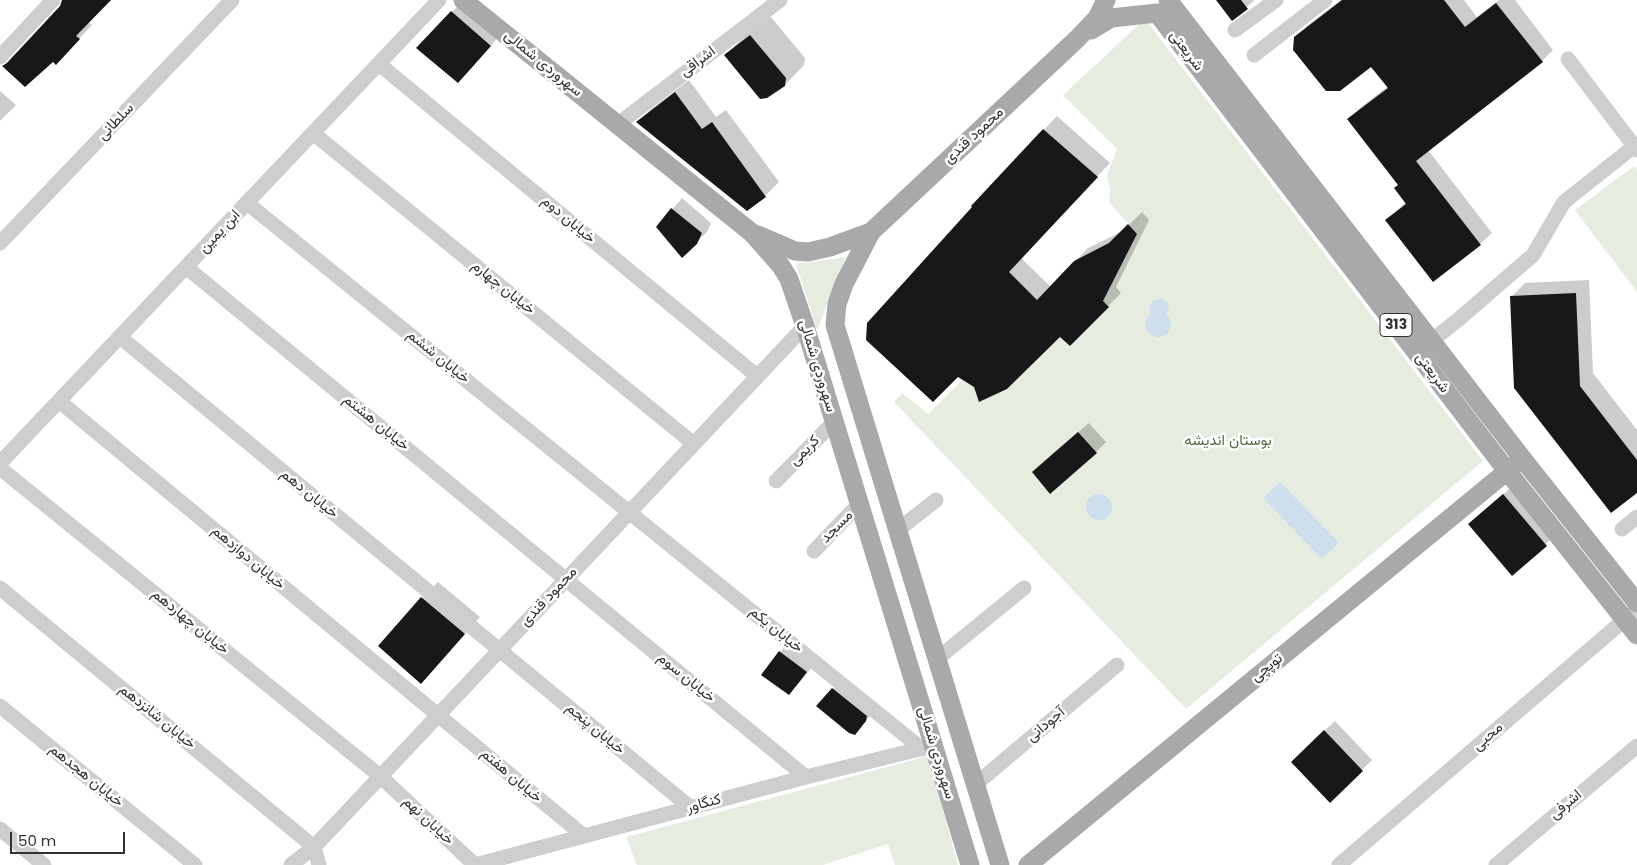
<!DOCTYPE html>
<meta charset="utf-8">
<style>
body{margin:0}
#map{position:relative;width:1637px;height:865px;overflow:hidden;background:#fff;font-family:Poppins,sans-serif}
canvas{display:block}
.scale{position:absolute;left:10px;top:832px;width:115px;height:22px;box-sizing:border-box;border:2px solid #313131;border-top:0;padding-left:6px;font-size:15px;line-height:18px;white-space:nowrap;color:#313131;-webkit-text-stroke:4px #fff;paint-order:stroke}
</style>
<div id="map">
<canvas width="1637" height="865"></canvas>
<div class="scale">50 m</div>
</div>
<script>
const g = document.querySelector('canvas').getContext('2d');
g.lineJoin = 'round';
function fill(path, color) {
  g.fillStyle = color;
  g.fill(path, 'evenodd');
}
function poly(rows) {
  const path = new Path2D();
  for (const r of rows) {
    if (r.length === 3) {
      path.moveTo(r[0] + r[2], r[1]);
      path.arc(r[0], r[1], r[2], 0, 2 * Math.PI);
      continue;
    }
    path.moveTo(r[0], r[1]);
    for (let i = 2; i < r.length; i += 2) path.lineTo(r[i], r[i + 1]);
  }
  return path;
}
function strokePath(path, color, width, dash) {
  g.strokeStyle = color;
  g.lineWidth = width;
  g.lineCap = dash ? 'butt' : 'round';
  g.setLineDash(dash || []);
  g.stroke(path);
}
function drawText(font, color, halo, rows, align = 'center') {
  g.font = font + ' Poppins,Vazirmatn,sans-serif';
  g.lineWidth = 5;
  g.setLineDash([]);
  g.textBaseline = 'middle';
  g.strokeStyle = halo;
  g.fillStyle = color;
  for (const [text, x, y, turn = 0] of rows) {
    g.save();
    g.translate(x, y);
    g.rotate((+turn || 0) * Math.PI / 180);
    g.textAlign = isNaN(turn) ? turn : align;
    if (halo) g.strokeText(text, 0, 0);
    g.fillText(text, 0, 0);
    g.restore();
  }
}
fill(poly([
 [1145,19,1483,461,1186,709,894,402,902,393,928,414,962,380,974,387,979,402,1007,389,1060,337,1070,346,1108,307,1103,301,1137,234,1109,202,1110,190,1107,175,1117,149,1063,95],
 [1634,166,1637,169,1637,292,1575,210],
 [846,257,817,330,796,264],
 [928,756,958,865,895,865,888,844,823,865,637,865,626,837]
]), '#e6ede0');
fill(poly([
 [1161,298,1168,303,1169,307,1166,314,1171,320,1171,324,1168,333,1161,337,1156,337,1149,333,1145,325,1146,320,1151,314,1149,309,1152,301],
 [1280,482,1339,543,1322,559,1263,498],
 [1099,507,13]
]), '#cddeec');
fill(poly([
 [63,0,111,0,89,22,92,25,69,50,53,61,3,66,61,7],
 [1223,0,1253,0,1254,1,1232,19],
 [1341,0,1464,0,1477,17,1499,0,1515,0,1553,50,1542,61,1428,150,1492,233,1480,244,1433,281,1387,220,1406,202,1399,184,1349,119,1360,108,1388,86,1372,65,1296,37,1308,25],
 [462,2,500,35,468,72,452,12],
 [770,16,805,58,804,65,785,85,726,55,745,35],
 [689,80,716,117,726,110,779,182,765,196,747,209,638,122,651,109],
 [0,91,16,105,0,121],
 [1057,116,1110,163,1021,258,1051,287,1088,248,1123,231,1142,212,1149,220,1116,287,1121,293,1070,345,1060,335,1006,388,974,207,972,206],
 [682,198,711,223,707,232,682,256,657,227],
 [1589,280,1593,373,1637,430,1637,491,1511,297,1525,283],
 [1089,423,1106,442,1096,452,1043,462],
 [1514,485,1556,535,1512,574,1480,514],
 [438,582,480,617,421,683,422,598],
 [793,639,819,658,802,680,789,694,780,652],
 [843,679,876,710,854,733,833,689],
 [1335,721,1372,760,1330,801,1302,752]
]), '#0003');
fill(poly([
 [62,0,111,0,76,36,80,39,56,65,53,62,25,87,2,66,7,63,60,6],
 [1216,0,1241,0,1248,9,1232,21],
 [1342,0,1444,0,1465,27,1496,3,1543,62,1416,161,1481,245,1433,282,1385,220,1406,204,1394,188,1398,185,1347,119,1388,88,1371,67,1340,91,1326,91,1293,50,1294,37],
 [451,11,491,46,458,83,416,48],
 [750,35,786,78,785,86,767,98,760,99,724,55],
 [675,92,702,129,712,122,766,197,747,211,636,122],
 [1043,129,1098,177,1009,272,1037,300,1074,261,1109,243,1128,224,1137,234,1103,301,1109,307,1070,346,1060,337,1007,389,979,402,974,387,958,377,933,402,866,340,867,323,972,207,971,206],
 [671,208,702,233,697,244,682,258,656,227],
 [1576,293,1580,386,1637,460,1637,493,1611,513,1514,388,1510,296],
 [1078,432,1097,453,1050,494,1032,472],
 [1503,494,1547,546,1512,576,1468,524],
 [421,597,465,634,421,684,378,646],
 [779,651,807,672,789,695,761,675],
 [832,688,867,716,866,721,855,735,849,733,816,706],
 [1324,730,1363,771,1330,803,1291,762]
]), '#181818');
strokePath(poly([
 [1235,30,1276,0],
 [1254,55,1325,0],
 [0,57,53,0],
 [1568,59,1637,150],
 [379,64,757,376],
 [617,125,780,0],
 [313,133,694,444],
 [247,203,922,749],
 [0,243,232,0],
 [186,267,806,777],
 [120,337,691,808],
 [1431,341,1459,319,1533,255,1564,202,1637,144],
 [59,401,584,836],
 [0,463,439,0],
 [0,468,380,776,475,865],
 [776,481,834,422],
 [1622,529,1637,517],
 [898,530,936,500],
 [814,551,859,504],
 [0,588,314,847],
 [937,659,1024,588],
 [0,706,195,865],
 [976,784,1117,665],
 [0,829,44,865],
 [314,847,319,865],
 [291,865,314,847,805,326],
 [475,865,806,777,928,747],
 [1339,865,1637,609],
 [1496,865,1637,746]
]), '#cecece', 15);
strokePath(poly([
 [463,0,752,233,781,266,789,279,805,326,970,865],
 [1168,0,1522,458,1637,603],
 [1091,30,1111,18,1157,13,1507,471,1637,635],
 [758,235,795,251,808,252,830,247,871,232],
 [1000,865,835,325,837,304,844,284,871,232,1077,39,1097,18,1106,0],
 [1028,865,1517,463]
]), '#a9a9a9', 19);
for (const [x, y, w] of [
 [1396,325,32]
]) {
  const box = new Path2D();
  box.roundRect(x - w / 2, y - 11.5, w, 23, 4);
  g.fillStyle = '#fff';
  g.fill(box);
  strokePath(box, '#313131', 1);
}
drawText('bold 14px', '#313131', null, [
 ["313",1396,325]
]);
drawText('15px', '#313131', '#fff', [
 ["شریعتی",1186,51,53],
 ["اشراقی",698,62,-37],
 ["سهروردی شمالی",543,64,39],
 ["سلطانی",116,122,-46],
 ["محمود قندی",974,136,-43],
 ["خیابان دوم",568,220,40],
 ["ابن یمین",220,232,-47],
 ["خیابان چهارم",503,288,39],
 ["خیابان ششم",438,357,39],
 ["سهروردی شمالی",817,366,73],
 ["شریعتی",1432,373,53],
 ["خیابان هشتم",376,423,39],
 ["کریمی",805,451,-45],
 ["خیابان دهم",309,494,39],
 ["مسجد",837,527,-46],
 ["خیابان دوازدهم",248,558,40],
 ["محمود قندی",549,597,-47],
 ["خیابان چهاردهم",190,622,39],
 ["خیابان یکم",776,630,39],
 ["توپچی",1267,668,-39],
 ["خیابان سوم",686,678,39],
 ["خیابان شانزدهم",157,717,39],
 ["آجودانی",1046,725,-40],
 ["خیابان پنجم",595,729,40],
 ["محبی",1488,737,-41],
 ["سهروردی شمالی",936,753,73],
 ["خیابان هجدهم",86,776,39],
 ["خیابان هفتم",511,776,40],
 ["کنگاور",704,804,-15],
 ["اشرفی",1566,805,-40],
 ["خیابان نهم",428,821,43]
]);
drawText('15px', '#526c3f', '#fff', [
 ["بوستان اندیشه",1228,441]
]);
</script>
